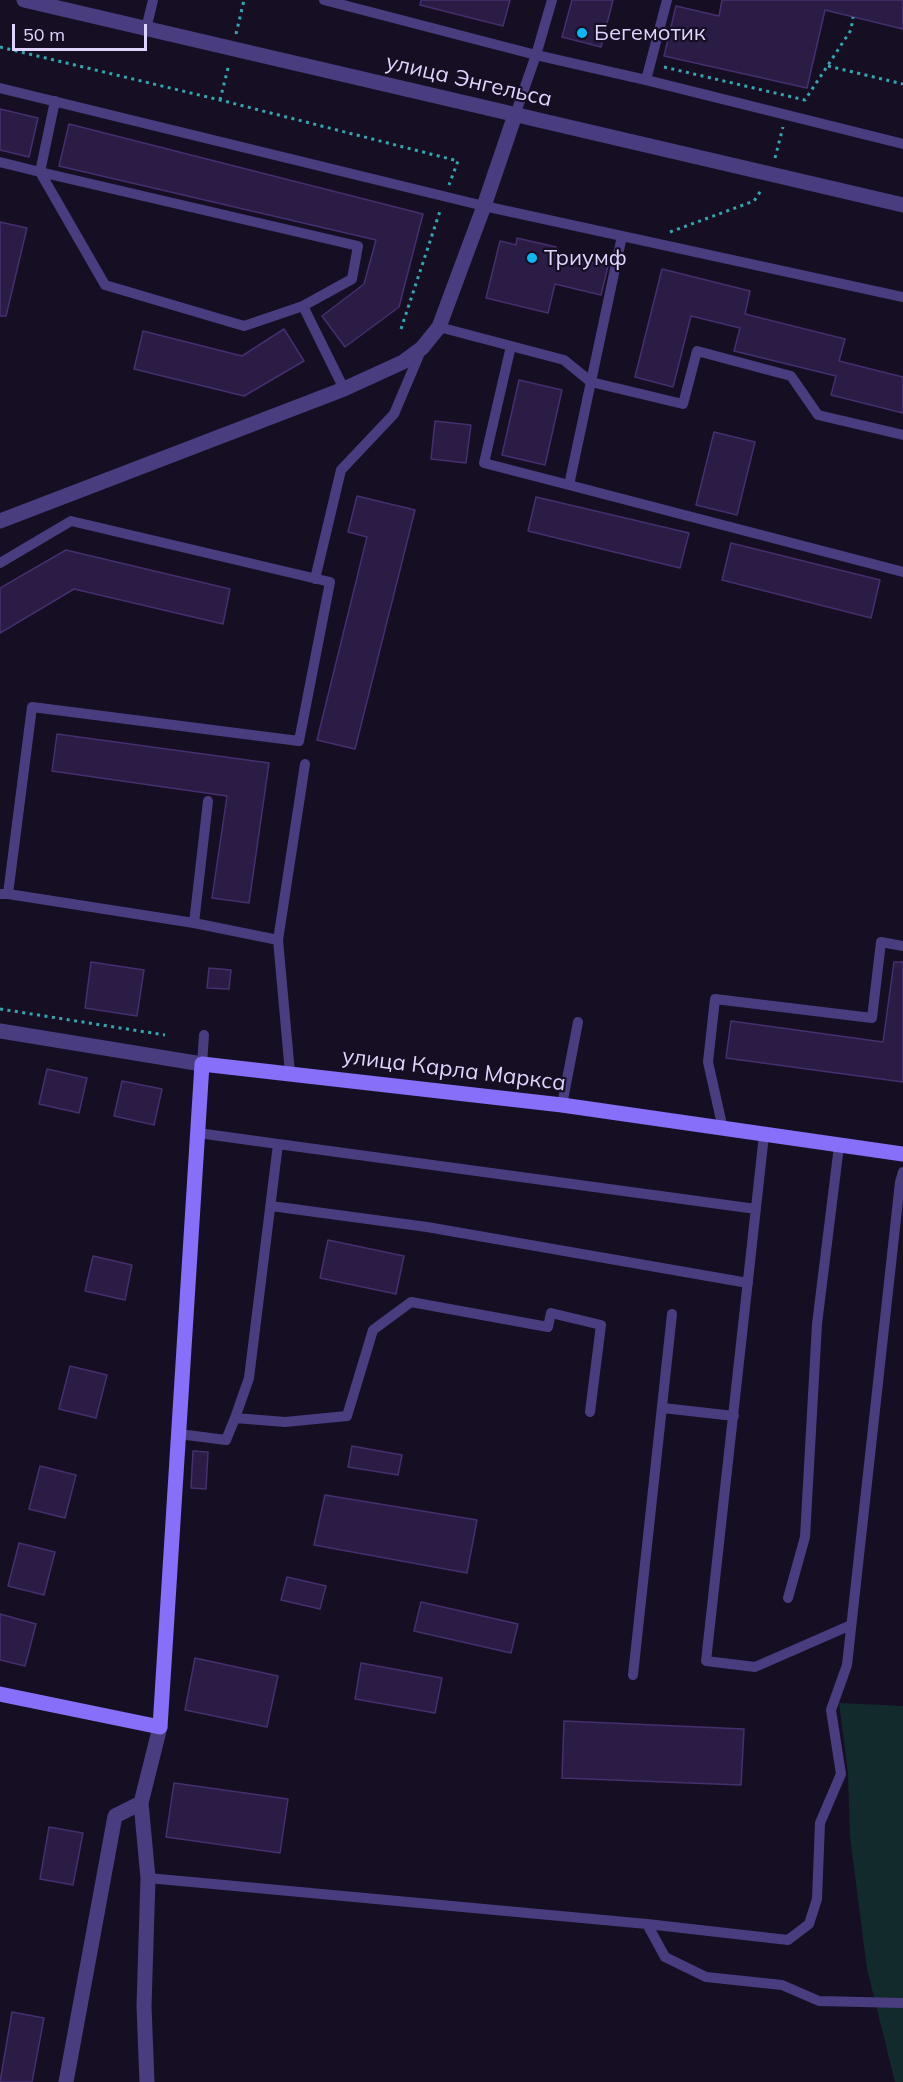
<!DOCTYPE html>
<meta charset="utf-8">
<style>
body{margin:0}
#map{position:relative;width:903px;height:2082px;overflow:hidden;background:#160f24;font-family:Mulish,sans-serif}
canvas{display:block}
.scale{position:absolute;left:12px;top:24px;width:135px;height:27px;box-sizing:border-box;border:3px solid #dfd4fd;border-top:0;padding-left:8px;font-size:18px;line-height:21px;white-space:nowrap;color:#dfd4fd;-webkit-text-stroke:4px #160f24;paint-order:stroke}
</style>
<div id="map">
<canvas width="903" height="2082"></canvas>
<div class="scale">50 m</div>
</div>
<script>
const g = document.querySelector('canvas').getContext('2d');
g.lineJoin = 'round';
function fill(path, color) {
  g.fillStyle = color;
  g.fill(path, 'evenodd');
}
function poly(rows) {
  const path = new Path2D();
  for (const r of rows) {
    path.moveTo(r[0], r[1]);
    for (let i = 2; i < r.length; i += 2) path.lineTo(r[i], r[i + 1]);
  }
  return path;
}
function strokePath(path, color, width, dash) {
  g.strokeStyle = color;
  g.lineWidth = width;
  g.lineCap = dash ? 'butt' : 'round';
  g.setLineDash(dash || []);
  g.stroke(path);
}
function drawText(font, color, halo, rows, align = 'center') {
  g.font = font + ' Mulish,sans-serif';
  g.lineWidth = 4.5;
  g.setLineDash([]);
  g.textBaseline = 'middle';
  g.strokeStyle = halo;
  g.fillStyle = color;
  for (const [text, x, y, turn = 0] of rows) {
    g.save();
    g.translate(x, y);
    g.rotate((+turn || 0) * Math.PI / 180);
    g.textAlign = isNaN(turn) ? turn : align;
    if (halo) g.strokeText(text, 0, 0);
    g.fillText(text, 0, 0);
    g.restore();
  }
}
fill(poly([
 [839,1703,903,1706,903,2082,895,2082,867,1969,850,1836,848,1773]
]), '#132a2d');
const building = poly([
 [421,0,510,0,503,26,420,5,421,0],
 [572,0,613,0,601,47,562,37,572,0],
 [722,0,903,0,903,29,825,10,807,88,664,56,676,6,719,16,722,0],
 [0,109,38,118,29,157,0,150,0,109],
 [69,124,423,214,399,307,345,347,322,316,364,284,376,240,59,166,69,124],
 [0,222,27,228,6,316,0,316,0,222],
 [517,238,556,247,554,254,608,266,601,295,555,284,548,313,486,298,500,241,516,245,517,238],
 [662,269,750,291,745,314,845,339,839,361,903,377,903,413,831,395,836,376,734,351,740,328,691,316,673,387,635,377,662,269],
 [284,329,304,361,244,396,134,369,143,331,242,356,284,329],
 [519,380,562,390,545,465,502,455,519,380],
 [435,421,471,425,466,463,431,459,435,421],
 [714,432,755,442,737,515,696,505,714,432],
 [357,496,415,510,355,749,317,740,367,537,348,532,357,496],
 [536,497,689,533,680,568,528,531,536,497],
 [731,543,880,580,871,618,722,580,731,543],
 [66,550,230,589,223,624,74,589,0,633,0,588,66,550],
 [57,734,269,763,249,903,212,898,227,796,52,771,57,734],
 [91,962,144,970,137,1016,85,1008,91,962],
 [894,962,903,962,903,1082,726,1058,731,1021,883,1042,894,962],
 [209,968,231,970,229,989,207,988,209,968],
 [47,1069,87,1078,79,1113,39,1104,47,1069],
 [122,1081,162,1089,154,1125,114,1116,122,1081],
 [328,1240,404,1256,396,1294,320,1278,328,1240],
 [93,1256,132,1265,125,1300,85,1291,93,1256],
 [70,1366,107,1375,96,1418,59,1409,70,1366],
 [352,1446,402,1455,398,1475,348,1467,352,1446],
 [193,1451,208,1452,206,1489,191,1488,193,1451],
 [40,1466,76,1475,65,1518,29,1509,40,1466],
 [325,1495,477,1520,467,1573,314,1545,325,1495],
 [19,1543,55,1552,44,1595,8,1586,19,1543],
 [287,1577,326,1586,320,1609,281,1600,287,1577],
 [421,1602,518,1624,511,1653,414,1631,421,1602],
 [0,1614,36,1624,25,1666,0,1660,0,1614],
 [195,1658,278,1676,267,1727,185,1710,195,1658],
 [361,1663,442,1678,435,1713,355,1699,361,1663],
 [564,1721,744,1729,741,1785,562,1778,564,1721],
 [174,1783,288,1799,280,1853,166,1837,174,1783],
 [49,1827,83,1833,73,1885,40,1879,49,1827],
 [12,2012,44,2018,32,2082,0,2082,12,2012]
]);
fill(building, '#2a1c44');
strokePath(building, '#452f6f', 1.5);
strokePath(poly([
 [236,34,244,0],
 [0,47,220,100,458,161,449,185],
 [828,66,903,84],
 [664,67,805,100,851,30,853,17],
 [220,100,229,64],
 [775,158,783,127],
 [670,232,754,201,762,189],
 [401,329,441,208],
 [0,1009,165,1035]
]), '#34a6b1', 3, [3, 4.5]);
strokePath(poly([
 [324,0,536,55,646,80,903,144],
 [146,29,153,0],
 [646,80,667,0],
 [0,88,484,206,903,297],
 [515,115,536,55,552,0],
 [0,162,40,172,55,101],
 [40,172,105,285,244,326,303,306,344,389],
 [40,172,358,246,352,279,303,306],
 [622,236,569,485,903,572],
 [439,327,564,360,591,382,683,404,697,351,791,376,818,415,903,435],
 [511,346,484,463,569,485],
 [0,563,71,521,330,582,299,741,32,707,8,894,0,894],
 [315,579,341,470,394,414,422,348],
 [8,894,194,923,278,940],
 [194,923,208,801],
 [202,1064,204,1035],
 [290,1073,278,940,305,764],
 [562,1105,578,1022],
 [723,1129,708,1062,715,999,872,1018,881,942,903,946],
 [198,1133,278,1144],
 [764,1135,706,1661,755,1667,851,1625],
 [271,1206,427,1227,748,1283],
 [663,1408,734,1416],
 [235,1418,249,1378,278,1144,756,1209],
 [179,1434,226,1440,235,1418,285,1422,347,1416,373,1330,411,1302,548,1327,551,1313,601,1325,590,1412],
 [788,1598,805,1537,817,1324,839,1146],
 [633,1675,672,1314],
 [148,1878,647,1924,788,1940,809,1924,817,1899,820,1823,841,1774,831,1710,847,1665,900,1182,903,1172],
 [647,1924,665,1957,706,1977,782,1985,819,2001,903,2003]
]), '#493d80', 10);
strokePath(poly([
 [0,521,344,389,403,362,422,348,439,327,484,206,515,115],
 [66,2082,115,1816,141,1803],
 [147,2082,144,2006,148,1878,141,1803,160,1727]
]), '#493d80', 15);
strokePath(poly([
 [24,0,903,205],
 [0,1031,202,1064]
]), '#493d80', 15);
strokePath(poly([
 [0,1694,160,1727,202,1064,562,1105,903,1154]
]), '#876ff9', 15);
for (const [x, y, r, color] of [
 [582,33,6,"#0bb9f2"],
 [532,258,6,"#0bb9f2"]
]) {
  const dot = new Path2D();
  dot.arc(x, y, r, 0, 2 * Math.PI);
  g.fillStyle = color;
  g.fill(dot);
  strokePath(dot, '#160f24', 2);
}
drawText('22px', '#dfd4fd', '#160f24', [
 ["Бегемотик",594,33],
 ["Триумф",544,258]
], 'left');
drawText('22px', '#dfd4fd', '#160f24', [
 ["улица Энгельса",469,81,13],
 ["улица Карла Маркса",454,1070,7]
]);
</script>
